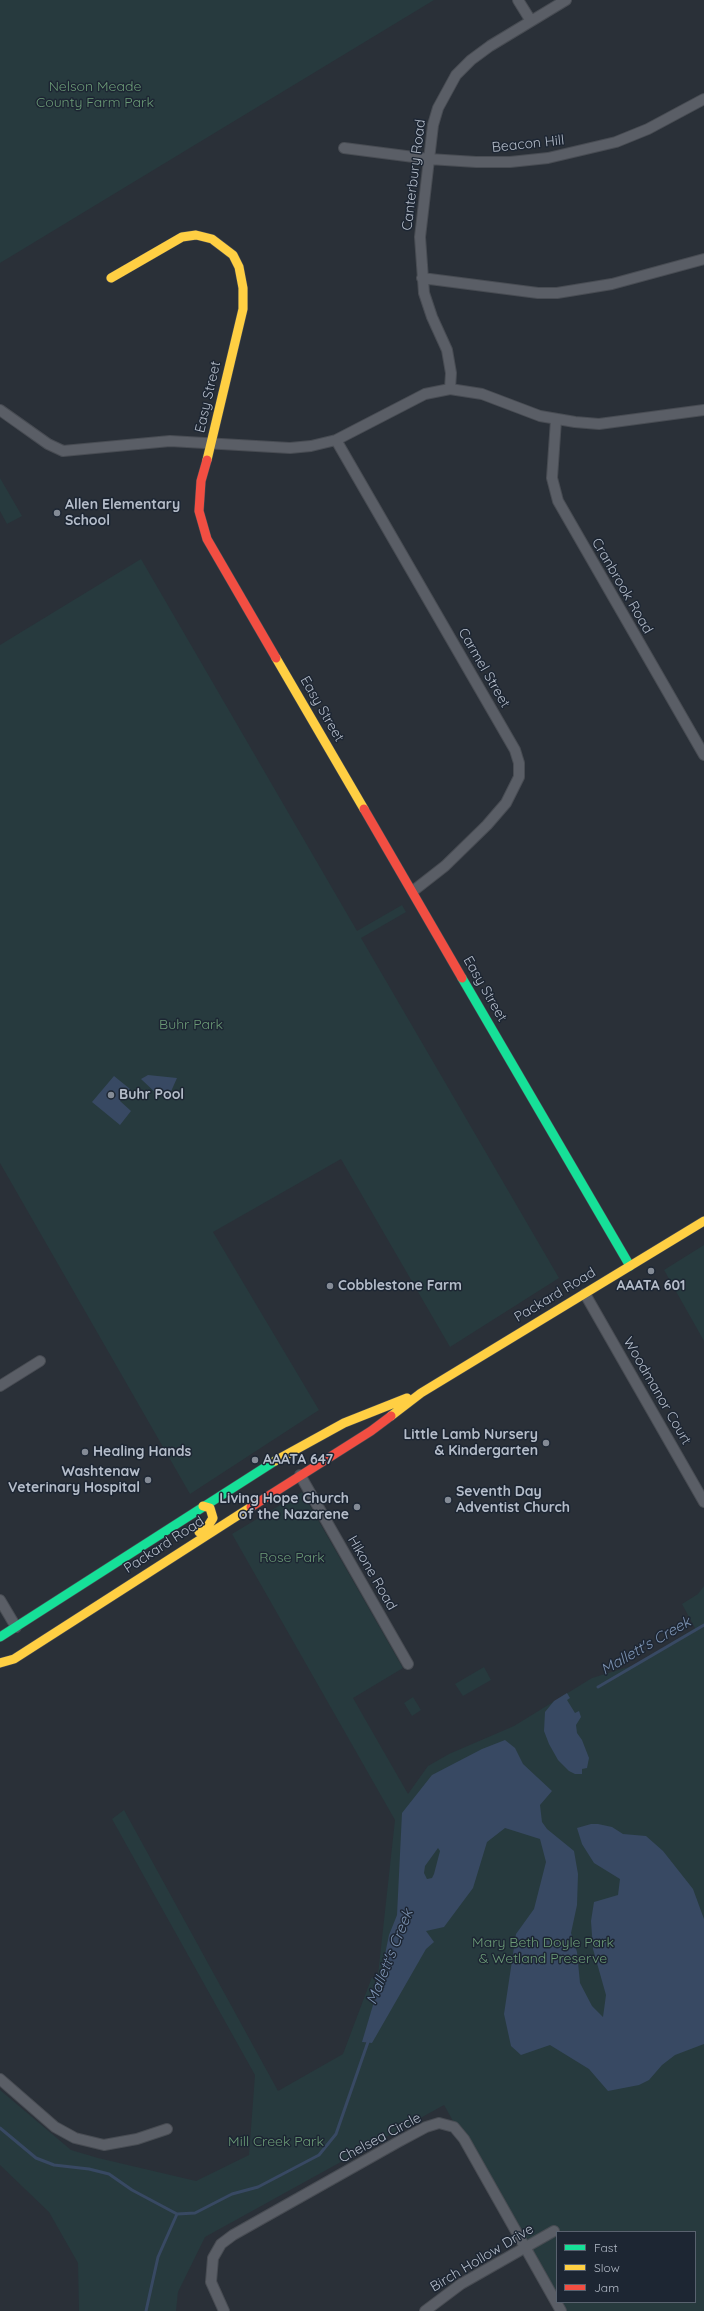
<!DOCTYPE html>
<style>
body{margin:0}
#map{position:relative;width:704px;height:2311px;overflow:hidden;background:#2a3038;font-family:Quicksand,sans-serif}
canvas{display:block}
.legend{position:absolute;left:556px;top:2231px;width:140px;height:72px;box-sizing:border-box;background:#1d2633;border:1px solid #59626f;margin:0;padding:5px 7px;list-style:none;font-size:12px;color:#b4bcc9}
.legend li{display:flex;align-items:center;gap:8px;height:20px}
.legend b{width:20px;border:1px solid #59626f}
</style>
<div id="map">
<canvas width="704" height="2311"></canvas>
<ul class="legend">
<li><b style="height:5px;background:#16e098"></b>Fast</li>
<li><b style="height:5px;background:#ffcf43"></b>Slow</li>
<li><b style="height:5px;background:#f24e42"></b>Jam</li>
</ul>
</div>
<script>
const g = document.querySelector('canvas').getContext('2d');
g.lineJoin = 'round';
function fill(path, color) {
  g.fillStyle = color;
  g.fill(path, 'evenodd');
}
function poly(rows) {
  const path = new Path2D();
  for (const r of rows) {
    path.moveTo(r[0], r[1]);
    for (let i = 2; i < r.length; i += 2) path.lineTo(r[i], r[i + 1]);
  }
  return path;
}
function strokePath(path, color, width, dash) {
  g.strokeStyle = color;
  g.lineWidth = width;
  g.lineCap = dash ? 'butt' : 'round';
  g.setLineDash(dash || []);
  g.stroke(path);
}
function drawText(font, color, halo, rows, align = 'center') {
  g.font = font + ' Quicksand,sans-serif';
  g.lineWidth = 3;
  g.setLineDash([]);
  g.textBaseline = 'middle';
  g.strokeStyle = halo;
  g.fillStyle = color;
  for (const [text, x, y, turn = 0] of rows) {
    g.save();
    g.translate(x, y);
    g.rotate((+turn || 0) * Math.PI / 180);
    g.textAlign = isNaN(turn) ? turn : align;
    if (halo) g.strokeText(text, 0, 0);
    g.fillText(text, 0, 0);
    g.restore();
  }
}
fill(poly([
 [0,0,434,0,0,263],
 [0,478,22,516,7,524,0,511],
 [141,559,357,931,402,905,406,912,361,938,559,1278,450,1347,341,1159,213,1232,319,1410,190,1494,0,1163,0,645],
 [704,1245,704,1341,664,1270],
 [302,1492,403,1668,353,1698,408,1794,428,1766,449,1754,514,1726,592,1678,635,1665,695,1628,682,1604,698,1594,704,1586,704,2311,561,2311,444,2105,205,2237,178,2292,176,2311,79,2311,78,2263,49,2212,0,2165,0,2090,71,2150,98,2158,196,2181,249,2155,255,2075,112,1819,124,1810,278,2091,343,2054,372,1977,377,1984,395,1820,232,1534],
 [378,1988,372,2043,363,2042],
 [557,2232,695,2232,695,2302,557,2302],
 [484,1667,491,1680,463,1696,455,1684],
 [413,1697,421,1710,412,1716,404,1703]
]), '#273a3e');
fill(poly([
 [148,1075,177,1078,169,1096,159,1096,141,1079],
 [114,1076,130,1089,120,1101,131,1111,120,1125,92,1102],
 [567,1693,570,1698,567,1700,575,1713,579,1711,581,1717,576,1725,577,1733,582,1740,589,1758,587,1768,582,1769,582,1774,575,1774,569,1771,558,1760,549,1744,544,1731,545,1712,554,1701],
 [505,1740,515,1748,523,1764,552,1791,540,1805,542,1822,547,1829,574,1851,578,1874,577,1905,571,1933,577,1952,580,1983,592,2006,603,2017,606,1995,593,1949,591,1921,594,1902,618,1895,620,1879,594,1863,582,1844,577,1828,591,1824,598,1824,612,1827,623,1834,646,1836,663,1851,693,1889,704,1919,704,2044,675,2055,662,2065,649,2080,639,2085,608,2091,589,2069,550,2045,521,2055,511,2046,504,2014,516,1934,534,1909,546,1862,540,1839,505,1828,487,1842,473,1888,444,1927,426,1931,434,1942,426,1949,372,2043,362,2042,378,1988,389,1935,397,1915,402,1813,432,1775,482,1749],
 [438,1848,440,1851,434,1874,432,1878,427,1879,424,1873,425,1866]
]), '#384963');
strokePath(poly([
 [598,1687,704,1625],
 [0,2128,36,2158,54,2165,89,2169,109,2174,132,2190,177,2214,195,2213,232,2194,258,2187,319,2155,336,2134,369,2039],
 [146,2311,158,2257,177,2214]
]), '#384963', 3);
const street = poly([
 [518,0,531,21],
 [344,148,429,159,476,162,510,162,548,158,616,142,648,129,704,99],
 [422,278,538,293,557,293,612,284,704,259],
 [450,389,451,373,447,350,432,317,424,293,420,237,433,125,438,108,456,75,471,60,490,46,566,0],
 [0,410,48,444,63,451,170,441,290,448,311,446,336,440,425,394,450,389,482,394,540,416,575,422,599,424,704,410],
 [556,420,552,478,558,501,704,755],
 [336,440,515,750,519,763,519,777,506,803,487,825,445,866,413,891],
 [585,1294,704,1502],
 [0,1386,40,1361],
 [300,1475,408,1664],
 [0,1600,16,1627],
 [0,2079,55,2127,75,2138,104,2145,137,2139,167,2129],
 [224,2311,211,2282,213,2258,221,2244,233,2235,398,2142,426,2127,439,2123,454,2127,464,2139,561,2311],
 [425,2311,461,2284,554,2231]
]);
const fast = poly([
 [462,978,630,1266],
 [0,1637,275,1461]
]);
const slow = poly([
 [111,278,182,237,196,235,212,239,233,255,239,267,243,288,243,309,207,460],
 [276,658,364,809],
 [391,1416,421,1393,704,1221],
 [275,1461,344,1423,407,1398],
 [199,1532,208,1526,213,1518,210,1508,203,1506],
 [0,1663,14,1659,251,1507]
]);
const jam = poly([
 [207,460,201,481,199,511,207,539,276,658],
 [364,809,462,978],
 [251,1507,371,1431,391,1416]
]);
strokePath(street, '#484c53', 12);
strokePath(fast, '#484c53', 10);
strokePath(slow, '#484c53', 10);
strokePath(jam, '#484c53', 10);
strokePath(street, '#5a5e66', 10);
strokePath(fast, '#16e098', 9);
strokePath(slow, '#ffcf43', 9);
strokePath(jam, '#f24e42', 9);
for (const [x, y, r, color] of [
 [57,513,4,"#848b96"],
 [111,1095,4,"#848b96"],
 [651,1271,4,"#848b96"],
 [330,1286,4,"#848b96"],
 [546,1443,4,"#848b96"],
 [85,1452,4,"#848b96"],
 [255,1460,4,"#848b96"],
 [148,1480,4,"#848b96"],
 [448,1500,4,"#848b96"],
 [357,1507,4,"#848b96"]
]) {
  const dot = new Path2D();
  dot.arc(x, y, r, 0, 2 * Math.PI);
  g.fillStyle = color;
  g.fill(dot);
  strokePath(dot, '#1d2633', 1.5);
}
drawText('14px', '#6b9a76', '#1d2633', [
 ["Nelson Meade",95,87],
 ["County Farm Park",95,103],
 ["Buhr Park",191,1025],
 ["Rose Park",292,1558],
 ["Mary Beth Doyle Park",543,1943],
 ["& Wetland Preserve",543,1959],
 ["Mill Creek Park",276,2142]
]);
drawText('14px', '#b4bcc9', '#1d2633', [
 ["Beacon Hill",528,144,-6],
 ["Canterbury Road",414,175,-83],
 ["Easy Street",208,397,-77],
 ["Cranbrook Road",622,586,60],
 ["Carmel Street",484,668,60],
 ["Easy Street",322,709,60],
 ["Easy Street",485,989,60],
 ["Packard Road",555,1295,-31],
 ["Woodmanor Court",657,1391,60],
 ["Packard Road",164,1545,-33],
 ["Hikone Road",372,1573,60],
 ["Chelsea Circle",380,2138,-28],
 ["Birch Hollow Drive",482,2258,-31]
]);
drawText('bold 14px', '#b4bcc9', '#1d2633', [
 ["Allen Elementary",65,505],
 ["School",65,521],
 ["Buhr Pool",119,1095],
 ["Cobblestone Farm",338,1286],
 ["AAATA 601",651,1286,"center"],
 ["Little Lamb Nursery",538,1435,"right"],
 ["& Kindergarten",538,1451,"right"],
 ["Healing Hands",93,1452],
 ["AAATA 647",263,1460],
 ["Washtenaw",140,1472,"right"],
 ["Veterinary Hospital",140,1488,"right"],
 ["Seventh Day",456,1492],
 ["Adventist Church",456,1508],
 ["Living Hope Church",349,1499,"right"],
 ["of the Nazarene",349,1515,"right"]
], 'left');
drawText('italic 15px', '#7c92b1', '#1d2633', [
 ["Mallett's Creek",646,1646,-30],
 ["Mallett's Creek",390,1957,-68]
]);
</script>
